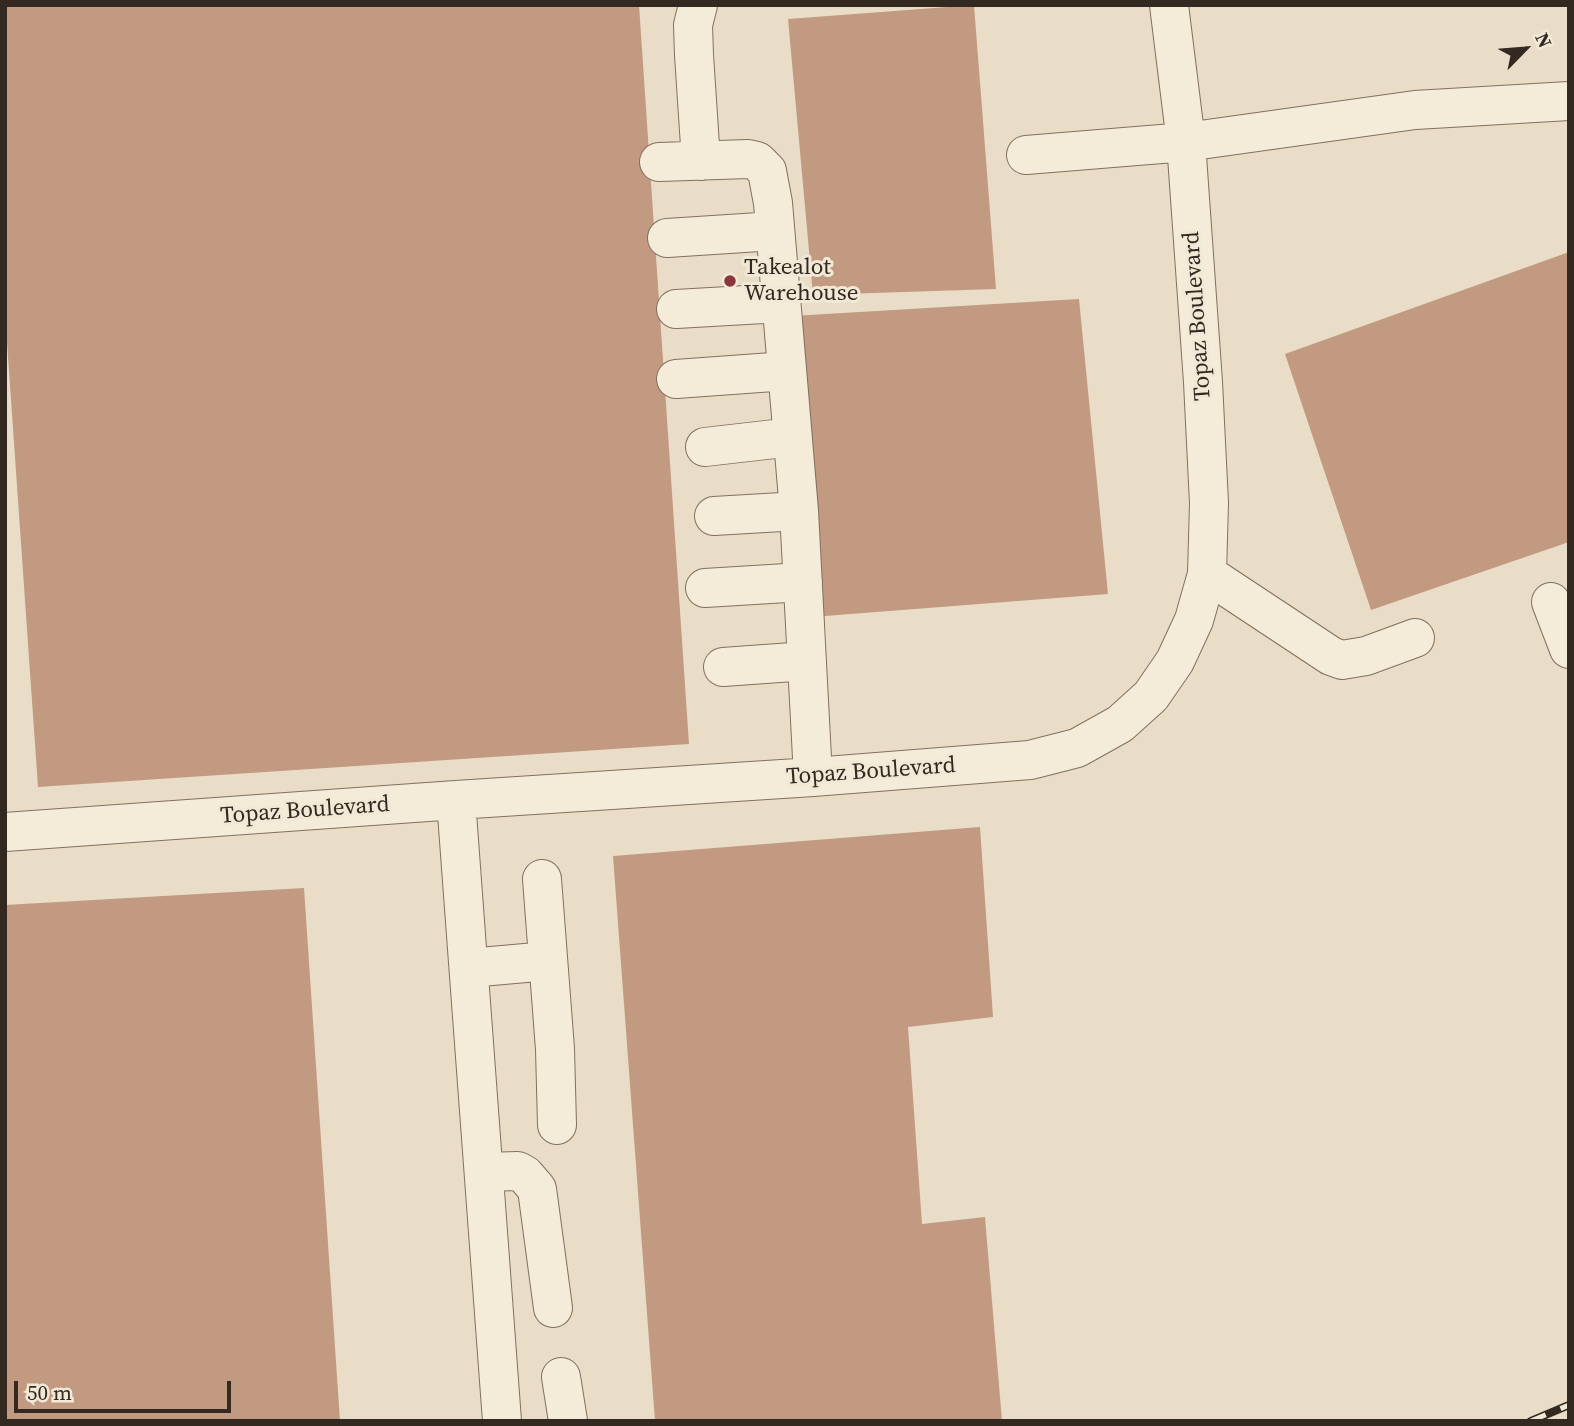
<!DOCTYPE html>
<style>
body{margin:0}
#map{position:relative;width:1574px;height:1426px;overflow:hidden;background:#e9ddc7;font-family:"Source Serif 4",serif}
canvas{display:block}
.frame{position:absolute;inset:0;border:7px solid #342920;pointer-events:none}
.north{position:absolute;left:1490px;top:14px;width:70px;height:70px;-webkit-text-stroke:5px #f1e8d6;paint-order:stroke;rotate:65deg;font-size:19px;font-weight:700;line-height:28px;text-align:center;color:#342920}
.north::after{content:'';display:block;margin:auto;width:24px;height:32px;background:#342920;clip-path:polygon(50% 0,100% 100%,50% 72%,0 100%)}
.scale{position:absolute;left:14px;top:1381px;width:217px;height:32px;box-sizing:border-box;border:4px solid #342920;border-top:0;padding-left:9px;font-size:21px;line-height:24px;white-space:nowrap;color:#342920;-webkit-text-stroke:5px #f1e8d6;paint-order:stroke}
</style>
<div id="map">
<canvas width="1574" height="1426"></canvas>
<div class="frame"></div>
<div class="north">N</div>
<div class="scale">50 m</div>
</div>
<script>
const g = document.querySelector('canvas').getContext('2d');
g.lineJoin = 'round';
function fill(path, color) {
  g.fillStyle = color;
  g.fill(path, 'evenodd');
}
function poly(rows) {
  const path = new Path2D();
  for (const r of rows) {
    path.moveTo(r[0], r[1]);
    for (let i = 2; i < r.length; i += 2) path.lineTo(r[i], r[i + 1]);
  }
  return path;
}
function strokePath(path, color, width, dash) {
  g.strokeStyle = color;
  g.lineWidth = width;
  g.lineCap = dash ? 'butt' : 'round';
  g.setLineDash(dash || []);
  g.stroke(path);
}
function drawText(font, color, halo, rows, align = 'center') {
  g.font = font + ' "Source Serif 4",serif';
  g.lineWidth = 6;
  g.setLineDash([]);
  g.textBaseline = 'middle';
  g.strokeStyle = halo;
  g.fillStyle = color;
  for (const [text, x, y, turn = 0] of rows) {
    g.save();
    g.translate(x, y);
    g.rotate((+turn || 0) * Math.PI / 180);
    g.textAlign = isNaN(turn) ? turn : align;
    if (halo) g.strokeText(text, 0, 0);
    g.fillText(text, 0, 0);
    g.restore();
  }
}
fill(poly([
 [5,5,639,5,689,744,38,787,5,314],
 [974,5,996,289,813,295,788,19],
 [1569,252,1569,542,1371,610,1285,354],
 [1079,299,1108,594,812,617,792,316],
 [980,827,993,1017,908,1027,922,1224,985,1217,1002,1421,655,1421,613,856],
 [304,888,340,1421,5,1421,5,905]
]), '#c29a81');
const minor = poly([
 [698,5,693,25,694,55,701,161],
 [1026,155,1186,142,1415,110,1569,101],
 [659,162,748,159,757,161,767,171,773,203,799,511,813,777],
 [667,238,775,231],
 [676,309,781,303],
 [676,379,787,371],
 [705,447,792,437],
 [714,516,799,511],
 [1207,574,1331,656,1342,660,1366,656,1415,638],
 [705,588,803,582],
 [1551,602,1569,649],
 [723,667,807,661],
 [456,800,502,1421],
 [5,832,456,800,813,777,1030,760,1077,748,1120,724,1151,696,1175,661,1194,620,1207,574,1209,503,1203,382,1186,142,1169,5],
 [542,879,555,1049,557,1125],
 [469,968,548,961],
 [484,1172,518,1171,525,1175,537,1189,553,1308],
 [561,1377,568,1421]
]);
strokePath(minor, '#82705e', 40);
strokePath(minor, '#f5ebd9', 38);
const rail = poly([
 [1531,1421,1569,1405]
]);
strokePath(rail, '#342920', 8);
strokePath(rail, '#f1e8d6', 5, [16]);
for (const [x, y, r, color] of [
 [730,281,7,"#8a363a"]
]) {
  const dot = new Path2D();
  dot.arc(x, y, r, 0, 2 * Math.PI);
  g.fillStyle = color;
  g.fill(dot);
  strokePath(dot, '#f1e8d6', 2.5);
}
drawText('23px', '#342920', '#f1e8d6', [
 ["Takealot",744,268],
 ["Warehouse",744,294]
], 'left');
drawText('23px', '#342920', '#f1e8d6', [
 ["Topaz Boulevard",1198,316,-94],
 ["Topaz Boulevard",871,772,-4],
 ["Topaz Boulevard",305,811,-4]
]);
</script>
